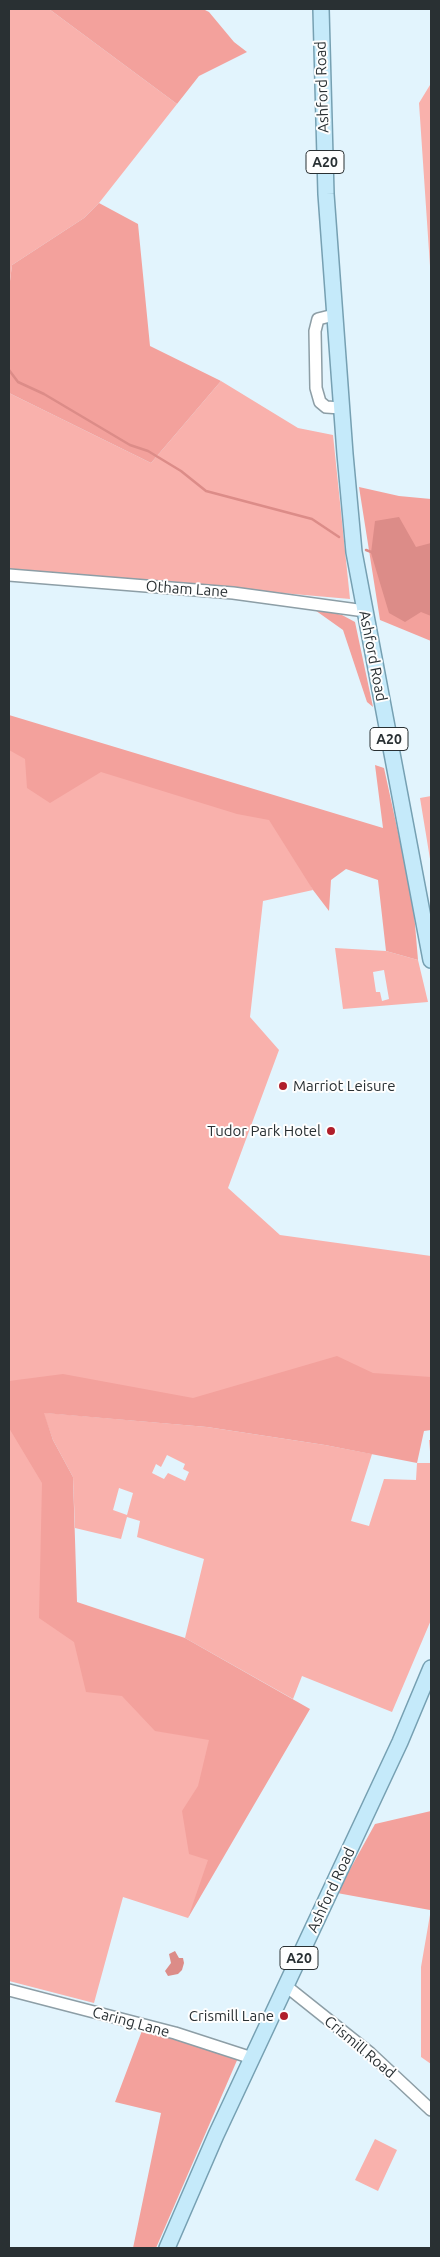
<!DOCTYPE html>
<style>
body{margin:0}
#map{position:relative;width:440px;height:2257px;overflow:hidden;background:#e2f4fd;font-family:Ubuntu,sans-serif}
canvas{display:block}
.frame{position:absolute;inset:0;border:10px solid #293033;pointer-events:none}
</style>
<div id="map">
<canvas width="440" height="2257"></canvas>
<div class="frame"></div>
</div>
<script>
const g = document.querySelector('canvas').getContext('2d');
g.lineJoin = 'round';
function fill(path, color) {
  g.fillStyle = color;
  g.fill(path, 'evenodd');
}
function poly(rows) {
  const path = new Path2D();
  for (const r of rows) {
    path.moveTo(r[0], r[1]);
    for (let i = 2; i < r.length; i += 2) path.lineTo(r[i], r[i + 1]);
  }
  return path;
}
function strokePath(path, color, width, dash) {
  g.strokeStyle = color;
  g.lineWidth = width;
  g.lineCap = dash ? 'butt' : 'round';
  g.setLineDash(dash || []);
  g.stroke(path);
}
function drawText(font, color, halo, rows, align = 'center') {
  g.font = font + ' Ubuntu,sans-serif';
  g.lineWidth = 4;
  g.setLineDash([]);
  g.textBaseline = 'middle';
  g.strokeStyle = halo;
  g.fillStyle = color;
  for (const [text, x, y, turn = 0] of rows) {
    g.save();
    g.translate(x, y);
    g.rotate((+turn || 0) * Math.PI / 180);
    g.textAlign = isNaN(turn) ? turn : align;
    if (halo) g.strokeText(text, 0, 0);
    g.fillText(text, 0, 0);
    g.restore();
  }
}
fill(poly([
 [9,9,49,9,177,104,99,203,84,218,12,265,9,289],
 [430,85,431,86,431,281,419,103],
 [221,381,298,428,333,435,350,599,9,569,9,393,151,463],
 [9,735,272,809,313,890,263,901,250,1017,279,1050,228,1188,280,1235,431,1256,431,1412,47,1413,207,1427,325,1445,372,1454,351,1521,369,1526,384,1479,416,1480,417,1463,431,1463,429,1440,431,1440,431,1620,392,1712,302,1676,293,1699,185,1638,204,1559,137,1537,140,1521,127,1517,121,1539,75,1528,73,1477,53,1440,44,1415,47,1605,271,1731,188,1918,123,1897,94,2003,9,1981],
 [167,1455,185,1464,183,1469,189,1472,185,1481,168,1473,164,1479,152,1473,156,1464,161,1467],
 [119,1488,133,1493,127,1515,113,1510],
 [431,796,431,865,420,798],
 [335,948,386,951,418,960,428,1002,343,1009],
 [384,970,389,999,382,1001,380,992,376,992,373,972],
 [431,1909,431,2064,421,2057,421,1967],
 [375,2139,397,2150,378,2191,355,2180]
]), '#f9b1ac');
fill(poly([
 [49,9,203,9,209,12,234,42,247,52,199,76,177,104],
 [99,203,138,224,150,346,221,381,151,463,9,393,9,289,12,265,84,218],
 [359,487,399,496,431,499,431,641,380,620],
 [312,608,342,615,355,622,373,707,367,702,343,630],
 [9,715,383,828,375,765,384,768,413,901,418,960,386,951,378,880,346,869,331,880,329,911,313,890,269,820,237,814,101,772,50,803,27,788,25,759,9,750],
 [337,1356,373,1373,431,1377,431,1430,424,1431,417,1463,325,1445,207,1427,44,1413,53,1440,73,1477,77,1602,185,1638,310,1709,188,1918,208,1860,189,1854,182,1811,198,1786,209,1740,155,1731,122,1696,86,1692,74,1642,39,1618,42,1483,9,1428,9,1381,63,1374,193,1398],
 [431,1811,430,1910,337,1893,375,1824],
 [143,2028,238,2058,156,2248,133,2248,161,2113,115,2102]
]), '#f3a19c');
fill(poly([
 [399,517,416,547,431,543,431,616,421,612,405,622,389,613,371,553,375,521],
 [175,1951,179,1958,183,1958,184,1963,182,1970,178,1974,168,1976,165,1971,171,1963,169,1954]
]), '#dc8c88');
strokePath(poly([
 [9,370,18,382,44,394,130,445,148,451,181,471,206,491,312,519,339,537],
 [366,550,374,553]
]), '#dc8c88', 2.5);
const minor = poly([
 [334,315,318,319,315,331,316,388,320,402,326,407,341,408],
 [9,575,233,593,365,611],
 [286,1986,370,2053,431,2110],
 [9,1990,175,2033,252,2058]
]);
const major = poly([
 [321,9,326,194,345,454,354,552,431,960],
 [167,2248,216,2135,400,1742,431,1668]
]);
strokePath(minor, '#8d9ea6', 14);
strokePath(major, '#76a0b2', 18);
strokePath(minor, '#fff', 11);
strokePath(major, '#c5eafa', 15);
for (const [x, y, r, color] of [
 [283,1086,5,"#b01e2a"],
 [331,1131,5,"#b01e2a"],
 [284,2016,5,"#b01e2a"]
]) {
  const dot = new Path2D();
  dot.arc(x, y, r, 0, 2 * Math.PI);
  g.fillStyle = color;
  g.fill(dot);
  strokePath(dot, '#fefefe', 2);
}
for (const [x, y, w] of [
 [325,162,38],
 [389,739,38],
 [299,1958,38]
]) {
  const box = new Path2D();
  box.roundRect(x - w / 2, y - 11.5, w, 23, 4);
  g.fillStyle = '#fefefe';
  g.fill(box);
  strokePath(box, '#293033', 1);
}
drawText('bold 14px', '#293033', null, [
 ["A20",325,162],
 ["A20",389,739],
 ["A20",299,1958]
]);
drawText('15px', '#293033', '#fefefe', [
 ["Ashford Road",322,87,-92],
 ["Otham Lane",187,589,4],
 ["Ashford Road",373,656,79],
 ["Ashford Road",331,1890,-65],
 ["Caring Lane",131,2022,15],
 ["Crismill Road",360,2047,40]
]);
drawText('15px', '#293033', '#fefefe', [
 ["Marriot Leisure",293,1086,"left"],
 ["Tudor Park Hotel",321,1131],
 ["Crismill Lane",274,2016]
], 'right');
</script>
